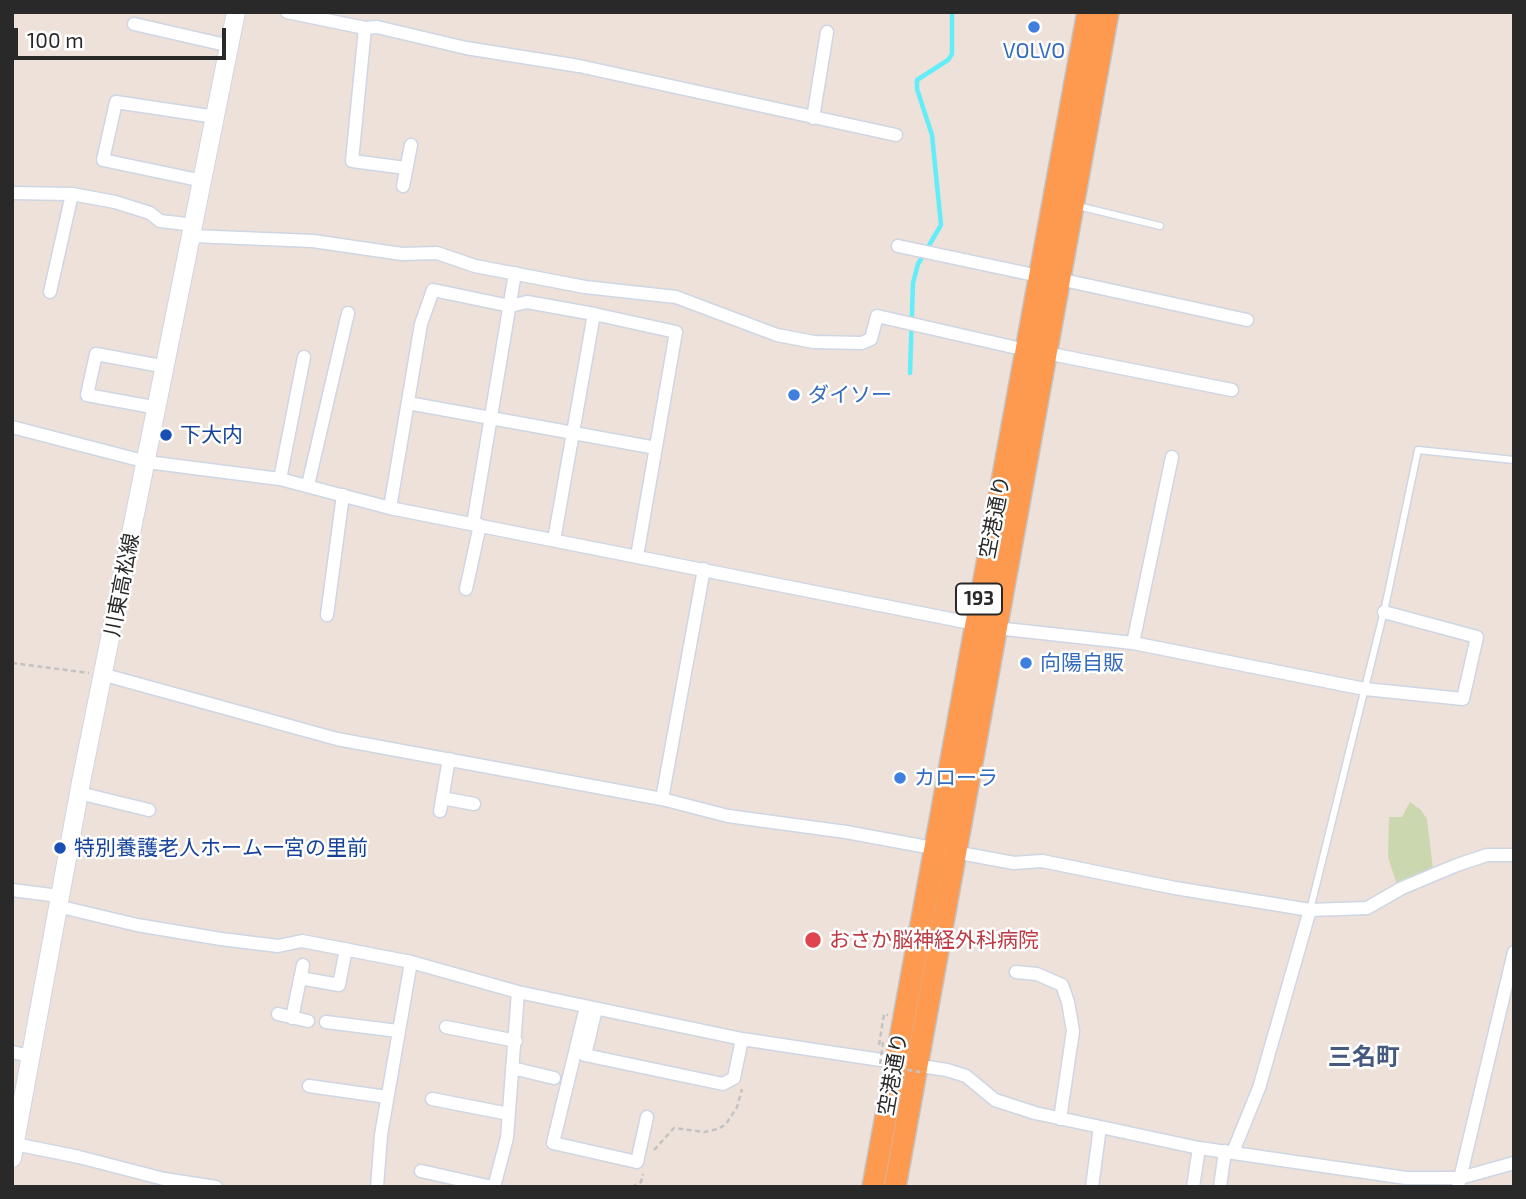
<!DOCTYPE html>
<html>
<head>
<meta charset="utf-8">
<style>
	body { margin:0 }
	#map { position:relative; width:1526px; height:1199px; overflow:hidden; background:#ede1d9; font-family:"Exo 2",sans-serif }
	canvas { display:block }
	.frame { position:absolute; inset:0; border:14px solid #292929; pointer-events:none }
	.scale { position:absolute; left:14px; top:28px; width:212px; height:32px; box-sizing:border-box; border:4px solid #292929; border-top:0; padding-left:9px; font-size:21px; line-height:24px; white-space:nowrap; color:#292929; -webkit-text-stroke:5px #fff; paint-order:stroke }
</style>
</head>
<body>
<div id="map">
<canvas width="1526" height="1199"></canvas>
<div class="frame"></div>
<div class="scale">100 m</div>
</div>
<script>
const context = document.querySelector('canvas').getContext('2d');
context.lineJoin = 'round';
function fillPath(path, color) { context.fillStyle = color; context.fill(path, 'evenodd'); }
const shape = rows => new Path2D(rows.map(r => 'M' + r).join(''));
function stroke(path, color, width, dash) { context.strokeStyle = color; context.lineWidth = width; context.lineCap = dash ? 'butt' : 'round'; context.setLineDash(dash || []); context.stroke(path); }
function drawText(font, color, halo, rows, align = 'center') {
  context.font = font + ' "Exo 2","Noto Sans JP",sans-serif'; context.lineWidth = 5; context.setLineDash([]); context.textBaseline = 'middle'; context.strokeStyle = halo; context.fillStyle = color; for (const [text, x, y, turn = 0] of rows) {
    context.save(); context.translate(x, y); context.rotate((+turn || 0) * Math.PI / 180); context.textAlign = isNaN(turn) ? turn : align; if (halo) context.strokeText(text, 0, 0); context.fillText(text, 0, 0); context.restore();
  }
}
const cemetery = shape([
	[1410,802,1421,810,1427,819,1433,869,1397,885,1388,857,1389,817,1402,817]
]);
const stream = shape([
	[910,373,913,283,918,264,941,225,932,135,917,89,917,80,948,60,952,54,952,12]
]);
const path = shape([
	[12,663,89,673],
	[879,1045,884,1014,888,1015],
	[654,1150,674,1128,704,1132,718,1129,726,1124,737,1107,742,1089],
	[632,1187,641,1182,643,1174]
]);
const service = shape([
	[1078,206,1160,226],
	[1310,910,1385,607,1418,450,1514,460]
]);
const minor = shape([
	[287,12,365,28,352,161,406,168],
	[134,24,230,46],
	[365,28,377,27,466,48,579,66,896,135],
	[813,118,827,32],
	[203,181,103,160,116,102,216,117],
	[403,186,411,145],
	[12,193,72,194,115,202,150,213,160,221,195,225],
	[192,236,313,241,402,254,437,253,475,266,585,287,676,297,777,335,814,342,862,343,871,339,877,316,1026,350],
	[898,246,1039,276],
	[1059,279,1247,320],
	[50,292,72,194],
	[1046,353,1232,390],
	[408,403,656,448],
	[158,408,87,395,96,354,167,367],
	[12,427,147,462,280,479,390,508,996,628,1133,643,1365,689,1463,699,1477,637,1384,612],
	[280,479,304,357],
	[308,485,348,313],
	[390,508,421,324,433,290,510,306,527,302,594,314,676,332,637,556],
	[473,524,515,273],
	[554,540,594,314],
	[466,589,480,525],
	[327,615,343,495],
	[1133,643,1172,457],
	[105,675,337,739,662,799,728,816,846,832,1014,863,1042,861,1175,888,1310,910,1367,908,1402,888,1457,865,1487,855,1514,855],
	[79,793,149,810],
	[442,798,474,804],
	[662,799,704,569],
	[440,811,449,759],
	[12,890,59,896],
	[57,906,137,925,221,939,278,946,302,941,411,962,518,992,742,1039,947,1070,966,1076,995,1100,1035,1113,1199,1148,1406,1178,1460,1178,1514,1163],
	[1016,972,1037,974,1062,985,1068,1002,1073,1031,1060,1119],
	[300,978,339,985,346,949],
	[586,1007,553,1143,637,1162,647,1117],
	[596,1009,585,1055,723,1084,734,1078,742,1039],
	[278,1014,308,1021],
	[292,1018,303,965],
	[326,1022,398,1031],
	[446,1027,516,1041],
	[12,1052,30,1056],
	[512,1068,554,1078],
	[309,1086,387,1097],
	[432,1099,509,1114],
	[15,1144,79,1157,164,1179,216,1187],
	[1233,1152,1259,1088,1310,910],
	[421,1171,492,1187],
	[377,1187,381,1135,411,962],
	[494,1187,507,1138,518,992],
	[1092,1187,1100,1127],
	[1193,1187,1199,1148],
	[1220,1187,1225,1151],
	[1458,1187,1514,952]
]);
const secondary = shape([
	[12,1158,81,782,236,12]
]);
const trunk = shape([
	[873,1187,1088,12],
	[895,1187,1108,12]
]);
const pathBridge = shape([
	[883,1042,880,1065,920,1072]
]);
const markers = [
	[1034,27,7,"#3f7fe0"],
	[794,395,7,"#3f7fe0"],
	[166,435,7,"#1a4fb4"],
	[1026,663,7,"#3f7fe0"],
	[900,778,7,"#3f7fe0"],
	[60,848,7,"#1a4fb4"],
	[813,940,9,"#e0444e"]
];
const shields = [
	[979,599,46]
];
const shieldNames = [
	["193",979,599]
];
const shopNames = [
	["VOLVO",1034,51,"center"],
	["ダイソー",808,395],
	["向陽自販",1040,663],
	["カローラ",914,778]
];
const transitNames = [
	["下大内",180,435],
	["特別養護老人ホーム一宮の里前",74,848]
];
const streetNames = [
	["空港通り",995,517,-79],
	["川東高松線",122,585,-79],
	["空港通り",893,1074,-80]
];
const healthNames = [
	["おさか脳神経外科病院",829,940]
];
const quarterNames = [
	["三名町",1364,1057]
];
fillPath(cemetery, '#cbd8af');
stroke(stream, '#62edf9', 4.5);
stroke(service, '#ced6e4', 9);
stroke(minor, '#ced6e4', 15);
stroke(secondary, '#ced6e4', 20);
stroke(trunk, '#c3c3c3', 24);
stroke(path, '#c3c3c3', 2.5, [5, 3.5]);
stroke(service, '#fff', 6);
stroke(minor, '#fff', 12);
stroke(secondary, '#fff', 18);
stroke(trunk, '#fe9950', 21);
stroke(pathBridge, '#c3c3c3', 2.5, [5, 3.5]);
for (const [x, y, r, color] of markers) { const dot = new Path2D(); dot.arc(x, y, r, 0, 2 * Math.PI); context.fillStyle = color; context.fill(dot); stroke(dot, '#fff', 2.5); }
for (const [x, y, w] of shields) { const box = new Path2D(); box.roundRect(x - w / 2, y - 15.5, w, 31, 5); context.fillStyle = '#fff'; context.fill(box); stroke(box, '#292929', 2); }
drawText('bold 19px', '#292929', null, shieldNames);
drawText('21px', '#366cbe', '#fff', shopNames, 'left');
drawText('21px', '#164399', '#fff', transitNames, 'left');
drawText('21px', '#292929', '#fff', streetNames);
drawText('21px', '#be3a42', '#fff', healthNames, 'left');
drawText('bold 24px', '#455a7e', '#fff', quarterNames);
</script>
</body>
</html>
